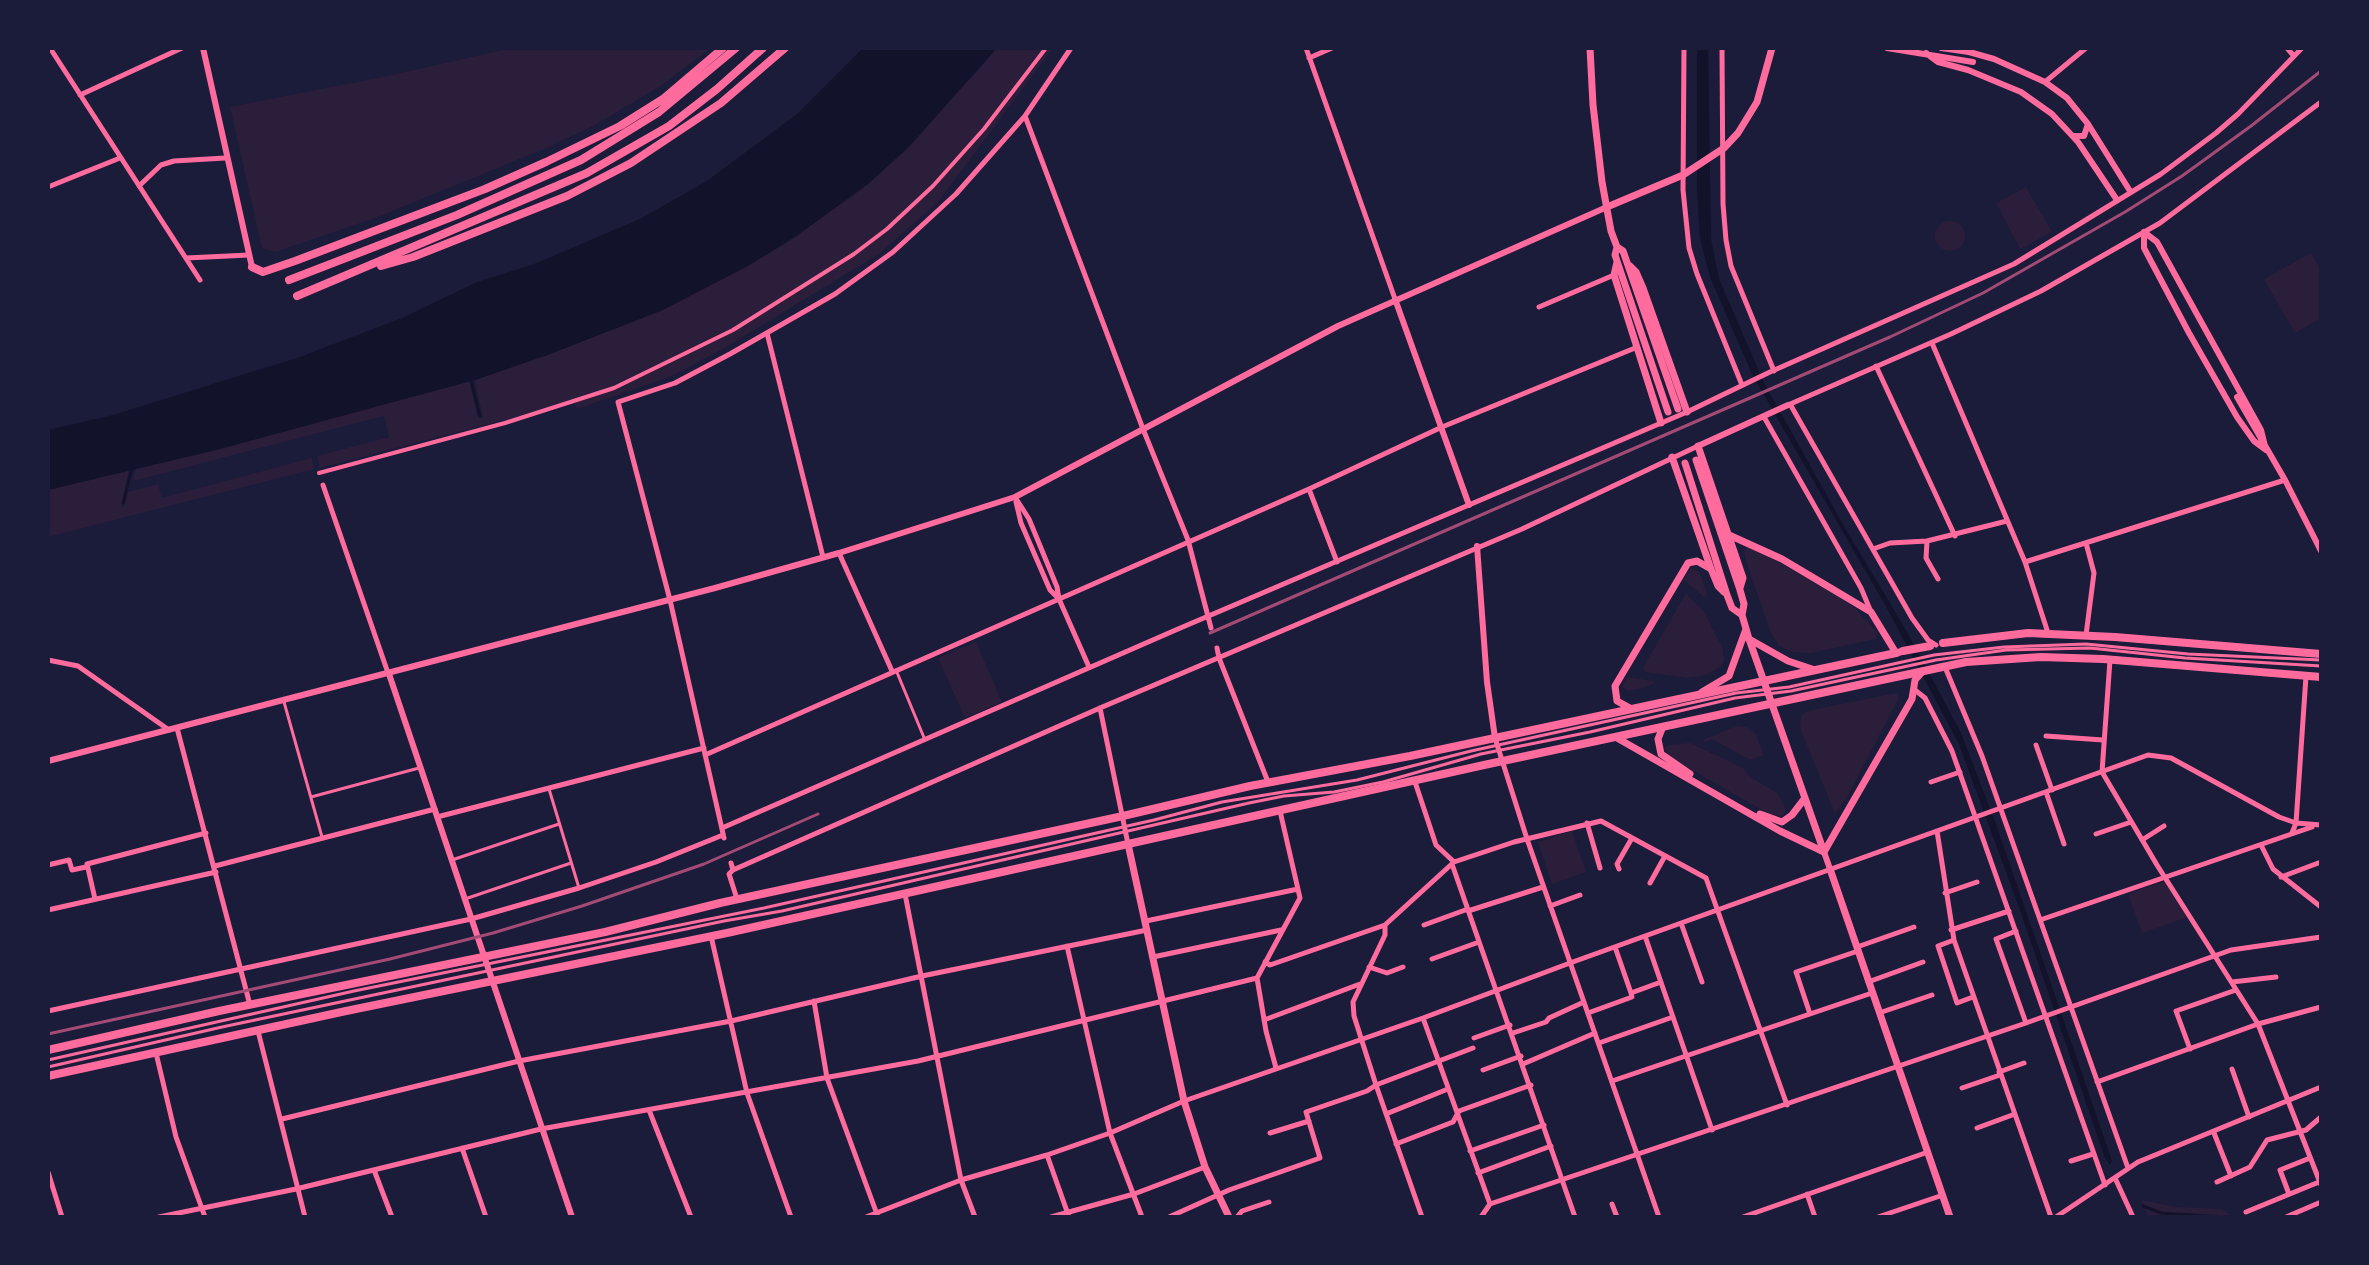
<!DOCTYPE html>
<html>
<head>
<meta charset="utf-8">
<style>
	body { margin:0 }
	#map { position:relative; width:2369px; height:1265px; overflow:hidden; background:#1b1b3a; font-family:Overpass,sans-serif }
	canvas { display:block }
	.frame { position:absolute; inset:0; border:50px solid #1b1b3a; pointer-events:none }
</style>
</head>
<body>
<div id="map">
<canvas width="2369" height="1265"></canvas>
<div class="frame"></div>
</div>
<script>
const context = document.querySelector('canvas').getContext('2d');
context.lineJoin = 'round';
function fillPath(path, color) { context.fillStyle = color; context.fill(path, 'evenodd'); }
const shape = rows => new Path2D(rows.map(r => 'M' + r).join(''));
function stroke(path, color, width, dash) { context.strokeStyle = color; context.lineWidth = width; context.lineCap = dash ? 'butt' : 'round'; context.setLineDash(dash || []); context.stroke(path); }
const green = shape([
	[511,48,711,48,659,87,595,125,544,149,375,218,275,252,262,248,230,107,388,76],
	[997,48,1053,48,938,202,879,254,728,346,672,376,577,409,573,399,512,418,320,468,317,456,389,437,384,416,133,481,136,468,216,450,469,380,478,418,483,418,475,380,550,354,662,310,771,252,830,211,975,74],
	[2026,187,2052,232,2020,249,1996,203],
	'1935 236a15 15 0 1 1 30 0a15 15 0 1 1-30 0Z',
	[2311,253,2321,270,2321,318,2295,333,2264,279],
	[312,458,314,469,48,537,48,490,129,470,122,507,125,506,128,492,158,484,162,498],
	[1747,548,1754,548,1830,591,1856,609,1878,633,1875,639,1811,653,1793,652,1779,646,1770,631,1746,561,1744,551],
	[1692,568,1700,573,1707,594,1705,598,1683,579],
	[1686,593,1704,612,1722,647,1724,660,1721,666,1706,675,1687,678,1646,672,1643,668],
	[976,642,1002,702,965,718,938,658],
	[1627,677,1653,681,1655,683,1641,689,1628,691,1622,687],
	[1896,693,1899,698,1848,795,1835,814,1800,728,1801,716,1807,711],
	[1737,726,1746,727,1756,734,1764,755,1750,760,1712,739,1704,743,1703,740],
	[1690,743,1743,768,1749,776,1777,793,1786,809,1783,816,1769,814,1671,758,1665,750,1665,747,1669,745],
	[1572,831,1586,872,1552,884,1538,842],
	[2165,881,2188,917,2142,933,2128,894],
	[2142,1200,2177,1207,2221,1209,2235,1217,2148,1217]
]);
const water = shape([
	[863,48,997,48,909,147,867,185,795,237,748,266,663,310,550,354,475,380,216,450,48,490,48,430,113,415,300,357,402,318,477,282,532,265,640,219,707,181,797,114],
	[1697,48,1708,48,1711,239,1719,279,1764,383,1845,528,1907,632,1961,733,1995,822,2088,1091,2112,1161,2110,1165,2105,1158,2020,910,1959,744,1888,610,1752,374,1710,277,1700,238,1697,189]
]);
const stream = shape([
	[470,377,480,416],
	[123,503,132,468],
	[2143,1206,2161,1213,2222,1217]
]);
const service = shape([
	[896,670,925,740],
	[284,702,322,837],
	[549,789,579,888],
	[311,797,419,768],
	[452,860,559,824],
	[465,899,571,863],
	[48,1060,354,991,764,908,1154,820,1222,802,1357,780,1471,751,1736,693,1789,687,1934,655,2004,647,2086,644,2188,654,2321,660],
	[48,1067,222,1027,724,921,782,911,1249,803,1284,796,1334,792,1383,782,1481,754,1590,732,1735,698,1791,691,1936,660,2006,650,2090,648,2185,658,2321,666]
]);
const pedestrian = shape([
	[319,473,505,423,614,388,733,330,854,254,887,229,933,186,984,129,1046,48]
]);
const minor = shape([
	[50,48,200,280],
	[1306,48,1395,299],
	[1684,48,1683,190,1689,248,1697,274,1742,385],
	[1722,48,1723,204,1726,240,1731,266,1774,371],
	[2287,48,2293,55],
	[1309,58,1332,48],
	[2045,82,2086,48],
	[80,95,182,48],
	[1025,116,1143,429,1188,540,1211,628],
	[139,186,161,165,174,161,225,158],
	[48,187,120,158],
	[186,258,249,255],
	[1539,307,1614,275],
	[767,333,823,557],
	[1932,343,2025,562,2048,633],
	[1876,366,1955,536],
	[1790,404,1912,618,1928,640,1936,645],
	[1788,405,1951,334,2041,291,2160,223,2321,102],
	[1764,417,1861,588,1871,612],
	[323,485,388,673],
	[1309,489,1337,562],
	[1015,497,1029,519,1057,587,1059,599,1089,667],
	[1016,502,1021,523,1050,590,1058,598],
	[1873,549,1890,543,1927,541],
	[839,553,892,671],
	[2025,562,2285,480],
	[1938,579,1926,558,1927,541,2007,521],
	[2086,635,2094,573,2086,543],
	[1217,648,1219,658,1268,782],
	[48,660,78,666,169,730],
	[2110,660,2102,772,2157,865,2258,1024,2321,1185],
	[1945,667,1982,756,2128,1168],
	[1915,690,1925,698,1952,751,2105,1185],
	[1100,708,1128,844],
	[177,728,250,1005],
	[2046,736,2103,740],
	[1495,738,1527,839,1659,1217],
	[2036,745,2052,790],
	[705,755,1309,489,1442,427,1635,348],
	[1415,782,1436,845,1454,862],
	[1931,782,1960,772],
	[2046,792,2064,844],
	[437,817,704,748],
	[1587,823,1600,868],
	[722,828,1178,629,1687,412,1770,372,2014,264,2161,174,2216,133,2238,114,2302,48],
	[1937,831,1954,940,2051,1217],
	[2292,833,2296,823,2306,676],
	[2096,834,2131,822],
	[724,838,670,600,618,402,675,383,730,354,835,294,893,252,956,194,1025,116,1071,48],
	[2142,840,2164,826],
	[2261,845,2273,869,2321,907],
	[731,863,733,870,729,874,737,899],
	[1452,864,1575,1217],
	[48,865,69,860,72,870,86,867],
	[215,866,435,809],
	[1619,869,1617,864,1632,838],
	[733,870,1100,708,1522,529,1698,446],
	[2281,877,2321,862],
	[1650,883,1665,856],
	[1945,893,1977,882],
	[905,894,961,1180,975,1217],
	[95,899,87,864,206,833],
	[1550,906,1580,895],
	[48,910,216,872],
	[1468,911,1543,887],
	[2040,920,2312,827],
	[1146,921,1298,889],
	[1681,923,1702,982],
	[1424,925,1468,909],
	[1951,930,2009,911],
	[2016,931,1996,939,2026,1023],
	[711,936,747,1093,791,1217],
	[1645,936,1712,1130],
	[1954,940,1938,946,1957,1003,1973,997],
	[1067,946,1110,1133,1142,1217],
	[1615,947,1631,993],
	[1857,947,1914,927],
	[1153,957,1281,930],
	[1432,959,1479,942],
	[1265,962,1270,965,1385,925],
	[1369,967,1387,973,1403,967],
	[1868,982,1923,962],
	[2232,982,2276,977],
	[814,1001,827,1078,878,1217],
	[48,1011,471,919,579,888,656,862,723,835],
	[1588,1013,1632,997,1631,993,1661,982],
	[1879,1013,1932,995],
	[1810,1014,1796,972,1858,951],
	[1423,1018,1490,1204],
	[1264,1020,1360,984],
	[258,1031,305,1217],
	[1513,1033,1546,1022,1549,1018,1584,1002],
	[1474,1038,1510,1025],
	[1599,1043,1673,1017],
	[2190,1049,2176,1011,2236,990],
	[156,1053,176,1137,205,1217],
	[1523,1064,1595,1033],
	[1276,1068,1266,1031,1257,978,1300,898,1280,811],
	[2232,1069,2249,1117],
	[1483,1070,1521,1056],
	[1999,1072,2024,1063],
	[1612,1081,1872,993],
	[2097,1082,2258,1024,2321,1007],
	[1962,1088,2000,1075],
	[649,1110,691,1217],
	[1386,1114,1448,1089],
	[282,1119,519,1061,731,1021,922,976,1147,930],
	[1977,1128,2015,1114],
	[1270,1133,1309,1121],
	[2214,1133,2231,1176],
	[1396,1144,1453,1122,1459,1111,1531,1085],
	[462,1148,486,1217],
	[1470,1151,1544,1125],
	[1047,1155,1069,1217],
	[2071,1161,2093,1154],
	[374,1170,392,1217],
	[48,1172,62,1217],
	[1478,1173,1551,1146],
	[2115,1178,2133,1217],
	[2217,1182,2250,1167,2267,1140,2306,1130,2321,1117],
	[1807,1194,1815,1217],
	[2289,1194,2280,1170,2310,1158],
	[1612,1204,1617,1217],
	[2246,1212,2319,1182],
	[159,1217,296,1189,541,1129,918,1061,1257,978],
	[866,1217,961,1180,1047,1155,1110,1133,1184,1101,1423,1018,1570,963,2148,755,2171,758,2279,817,2296,823,2321,825],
	[1051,1217,1134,1194,1205,1167],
	[1169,1217,1229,1190,1320,1158,1306,1112,1367,1091,1376,1085,1473,1048],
	[1237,1217,1242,1211,1269,1202],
	[1422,1217,1376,1085,1354,1016,1353,1002,1385,935,1385,925,1454,862,1514,842,1601,821,1706,878,1787,1105],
	[1481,1217,1490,1204,2026,1023,2231,950,2321,937],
	[1743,1217,1928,1152],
	[1878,1217,1943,1195],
	[2056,1217,2138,1162,2321,1087],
	[2286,1217,2321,1202]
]);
const tertiary = shape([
	[203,48,252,267],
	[1887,48,1973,62],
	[1941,48,1969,52,1994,59,2045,82,2067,98,2088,124,2130,191],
	[1926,53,1938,62,1968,70,2021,92,2052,114,2078,142,2117,200],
	[2074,136,2084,136,2088,124],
	[2144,232,2144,248,2189,333,2237,417,2254,441,2266,450],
	[2144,232,2157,242,2261,430,2266,450],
	[1395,299,1469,505],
	[2237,397,2285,480,2321,551],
	[1698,446,1788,405],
	[1477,546,1487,682,1495,738],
	[389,674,572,1217],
	[48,761,715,588,839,553,1015,497,1338,326,1607,207],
	[1824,852,1830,869]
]);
const secondary = shape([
	[1590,48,1593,105,1602,182,1611,231,1617,247,1623,251,1678,409],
	[1607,207,1683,175,1724,148,1738,133,1757,102,1772,48],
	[1617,247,1615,255,1668,412],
	[1617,262,1614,275,1661,423],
	[1630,266,1636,272,1643,288,1687,412],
	[1698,446,1743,578,1740,588],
	[1672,457,1711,569,1718,586,1724,592],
	[1696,460,1740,590,1744,604,1742,615,1749,639,1824,852],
	[1685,463,1727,595,1732,608,1742,615],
	[1729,535,1782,559,1871,612,1896,653,1900,652],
	[1749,639,1788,661,1815,670],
	[1702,692,1729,676,1746,629],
	[1630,708,1617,701,1615,686,1688,563,1697,561,1711,569],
	[1662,729,1658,739,1661,754,1690,774],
	[1617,738,1780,831,1824,852],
	[1760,814,1782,822,1792,815,1805,798],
	[1128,844,1184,1101,1205,1167,1229,1217],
	[1824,852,1912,699,1915,680,1923,671],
	[1830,869,1950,1217]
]);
const primary = shape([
	[1943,643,2028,633,2115,637,2321,654],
	[1903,651,1930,646],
	[48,1050,219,1011,605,932,720,903,1123,816,1250,786,1410,756,1896,653],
	[48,1076,346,1011,727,933,1484,765,1966,662,2041,657,2103,659,2321,677]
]);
const trunk = shape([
	[381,266,413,257,567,196,631,163,721,103,785,48],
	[252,267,263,272,295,261,485,189,546,162,620,126,663,99,723,48],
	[289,280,457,215,581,160,659,112,736,48],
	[297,296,587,173,669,126,717,89,763,48]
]);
const rail = shape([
	[1210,633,1890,337,1983,293,2125,212,2182,176,2251,126,2321,71],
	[48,1034,390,959,493,933,582,906,704,864,818,814]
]);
fillPath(green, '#2a1e3b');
fillPath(water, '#12122b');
stroke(stream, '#12122b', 3);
stroke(service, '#ff6b9d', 3);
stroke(pedestrian, '#ff6b9d', 4);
stroke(minor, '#ff6b9d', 5);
stroke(tertiary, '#ff6b9d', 6);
stroke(secondary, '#ff6b9d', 7);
stroke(primary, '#ff6b9d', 8);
stroke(trunk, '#ff6b9d', 8);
stroke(rail, '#a44b75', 3);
</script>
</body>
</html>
